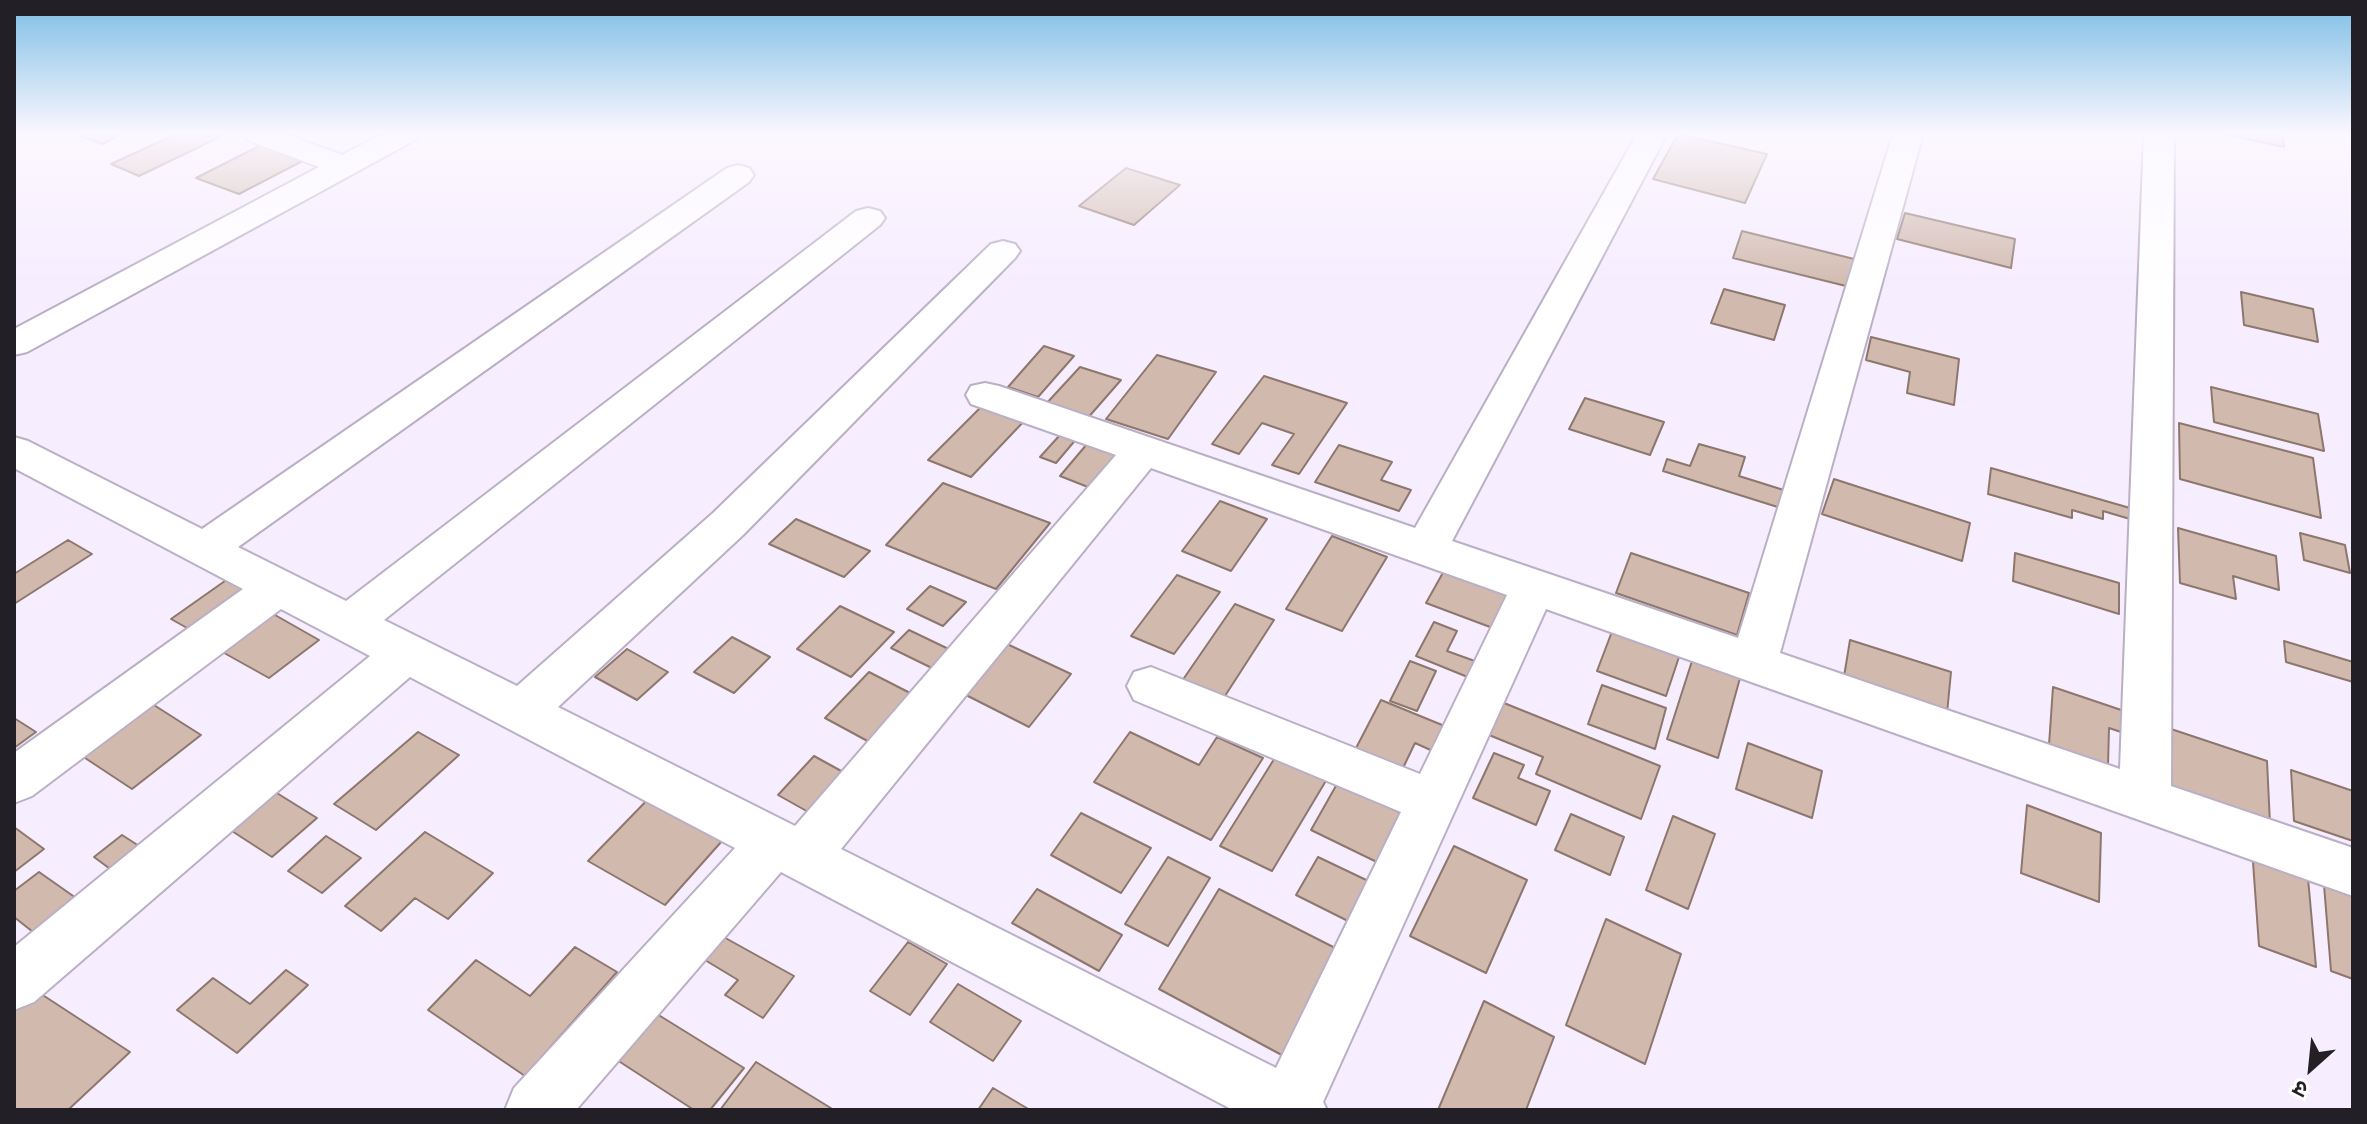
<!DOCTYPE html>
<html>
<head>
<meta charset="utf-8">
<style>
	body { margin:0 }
	#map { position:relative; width:2367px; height:1124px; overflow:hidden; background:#f6edff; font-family:Commissioner,"Noto Sans Devanagari",sans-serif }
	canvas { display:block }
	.frame { position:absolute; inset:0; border:16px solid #231f27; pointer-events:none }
	.north { position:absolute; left:2271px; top:1028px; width:80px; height:80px; -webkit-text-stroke:6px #fff; paint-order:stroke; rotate:207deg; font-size:22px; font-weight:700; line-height:32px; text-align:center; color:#231f27 }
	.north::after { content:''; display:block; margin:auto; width:28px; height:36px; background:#231f27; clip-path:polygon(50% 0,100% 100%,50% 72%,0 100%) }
</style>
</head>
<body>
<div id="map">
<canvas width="2367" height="1124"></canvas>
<div class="frame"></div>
<div class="north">उ</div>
</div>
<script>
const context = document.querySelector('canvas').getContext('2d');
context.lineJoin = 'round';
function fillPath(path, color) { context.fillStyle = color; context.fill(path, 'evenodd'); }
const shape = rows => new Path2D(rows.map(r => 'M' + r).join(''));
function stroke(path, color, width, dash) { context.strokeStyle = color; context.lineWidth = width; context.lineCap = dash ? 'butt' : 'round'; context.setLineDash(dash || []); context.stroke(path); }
const building = shape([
	[80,134,122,134,102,144,78,135,80,134],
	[176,134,226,134,139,176,111,164,176,134],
	[1678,134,1767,154,1745,203,1653,179,1678,134],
	[2222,134,2283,134,2284,147,2222,134],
	[269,141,312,156,239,194,196,178,269,141],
	[1126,168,1180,185,1134,225,1079,206,1126,168],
	[1905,213,2015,239,2011,268,1897,239,1905,213],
	[1742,231,1854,259,1846,286,1733,258,1742,231],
	[1724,289,1785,305,1774,340,1711,323,1724,289],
	[2241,292,2313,309,2318,342,2244,325,2241,292],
	[1871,337,1959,359,1954,405,1907,393,1910,372,1866,360,1871,337],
	[1044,346,1074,356,1038,397,1008,387,1044,346],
	[1157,355,1216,372,1168,439,1106,419,1157,355],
	[1080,367,1121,380,1086,420,1045,405,1080,367],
	[1264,376,1347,403,1299,474,1272,465,1294,434,1262,423,1239,454,1212,444,1264,376],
	[2211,387,2318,414,2324,451,2214,422,2211,387],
	[1585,398,1664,422,1650,455,1569,429,1585,398],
	[985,403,1027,418,971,477,928,460,985,403],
	[2179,423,2313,458,2321,518,2180,479,2179,423],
	[1069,425,1083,431,1056,463,1040,457,1069,425],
	[1098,431,1131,442,1093,489,1060,476,1098,431],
	[1699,444,1745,457,1739,476,1790,492,1784,509,1663,471,1667,459,1690,466,1699,444],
	[1339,445,1392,462,1381,480,1411,490,1399,511,1315,482,1339,445],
	[1991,468,2130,508,2130,519,2103,511,2103,519,2072,510,2072,518,1988,494,1991,468],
	[1834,479,1970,523,1962,561,1822,514,1834,479],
	[943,483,1050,523,996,589,886,545,943,483],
	[1220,501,1267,519,1231,571,1182,551,1220,501],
	[796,519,870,551,844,577,769,544,796,519],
	[2178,528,2276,556,2279,590,2233,576,2236,599,2180,583,2178,528],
	[2300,533,2345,545,2350,573,2304,560,2300,533],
	[1332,536,1387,557,1342,631,1286,609,1332,536],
	[68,540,92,554,14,604,14,574,68,540],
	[1454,553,1516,594,1498,630,1426,603,1454,553],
	[1631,553,1749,593,1737,635,1616,593,1631,553],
	[2015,553,2119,583,2119,614,2013,581,2015,553],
	[1177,575,1220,592,1174,654,1131,636,1177,575],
	[232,576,256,589,196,633,171,619,232,576],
	[930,586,966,602,943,626,907,609,930,586],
	[1235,604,1274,620,1223,699,1182,681,1235,604],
	[840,606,894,632,851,677,797,649,840,606],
	[268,611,319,640,269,678,217,649,268,611],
	[1616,621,1683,645,1666,696,1597,671,1616,621],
	[1434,622,1457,631,1447,651,1483,664,1475,680,1416,656,1434,622],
	[909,630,959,654,942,673,891,648,909,630],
	[732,637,770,657,734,693,694,672,732,637],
	[1850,640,1951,672,1946,724,1842,689,1850,640],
	[2284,641,2353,662,2353,682,2286,662,2284,641],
	[1007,644,1071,674,1029,727,964,694,1007,644],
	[627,649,668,672,637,700,595,677,627,649],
	[1410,661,1436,671,1417,711,1390,701,1410,661],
	[1692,661,1740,678,1718,758,1667,739,1692,661],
	[869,672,916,696,873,744,825,718,869,672],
	[1602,685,1666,708,1655,749,1588,724,1602,685],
	[2053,687,2136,715,2136,737,2109,728,2108,766,2049,745,2053,687],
	[146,700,201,735,132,789,76,752,146,700],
	[1381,700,1447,727,1435,752,1415,743,1402,770,1355,750,1381,700],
	[1504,703,1660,766,1641,819,1536,774,1543,757,1489,735,1504,703],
	[14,718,36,732,14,748,14,718],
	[2168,728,2267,761,2270,824,2167,788,2168,728],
	[418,732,459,755,376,830,334,804,418,732],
	[1130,732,1199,765,1217,737,1263,758,1211,840,1094,782,1130,732],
	[1748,743,1822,771,1812,818,1736,789,1748,743],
	[1494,753,1524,765,1518,778,1550,791,1536,825,1473,798,1494,753],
	[814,756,863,783,828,823,778,795,814,756],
	[1276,756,1327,779,1272,871,1220,846,1276,756],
	[2291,770,2353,791,2353,841,2294,821,2291,770],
	[1337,784,1410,817,1385,866,1311,830,1337,784],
	[264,785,317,818,272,857,218,822,264,785],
	[655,792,730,832,665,905,588,861,655,792],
	[2027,805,2101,833,2099,902,2021,873,2027,805],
	[1081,813,1151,848,1121,893,1051,855,1081,813],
	[1571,814,1624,837,1610,875,1555,850,1571,814],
	[1673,816,1715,834,1688,909,1646,890,1673,816],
	[14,827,44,849,14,872,14,827],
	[425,832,493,873,448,919,415,898,381,931,345,906,425,832],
	[122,835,150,853,121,877,94,857,122,835],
	[326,836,361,858,322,893,288,871,326,836],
	[1454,846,1527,880,1486,973,1410,936,1454,846],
	[2252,848,2307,867,2316,967,2259,946,2252,848],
	[1168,857,1210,878,1168,946,1125,924,1168,857],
	[1318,857,1383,888,1362,928,1296,895,1318,857],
	[39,872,76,898,33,932,14,917,14,891,39,872],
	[2323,873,2353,884,2353,979,2331,971,2323,873],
	[1037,889,1122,935,1099,971,1012,923,1037,889],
	[1219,889,1347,954,1291,1060,1159,989,1219,889],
	[1606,919,1681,954,1645,1064,1566,1025,1606,919],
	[720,935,794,976,763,1018,725,995,738,980,700,957,720,935],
	[908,942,947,964,910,1015,870,991,908,942],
	[575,947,617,972,525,1076,428,1010,476,960,530,996,575,947],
	[286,970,308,985,237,1053,177,1010,213,978,250,1004,286,970],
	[958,984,1021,1021,993,1061,930,1022,958,984],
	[35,990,130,1052,68,1110,14,1110,14,1009,35,990],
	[1484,1001,1554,1037,1526,1110,1438,1110,1484,1001],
	[657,1014,744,1068,710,1110,694,1110,617,1060,657,1014],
	[756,1062,834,1110,720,1110,756,1062],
	[993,1088,1030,1110,978,1110,993,1088]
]);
const street = shape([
	[243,134,286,134,342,155,382,134,419,134,415,140,27,352,14,355,14,329,319,167,247,140,243,134],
	[1637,134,1667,134,1452,541,1738,638,1893,134,1923,134,1780,653,2120,769,2144,134,2174,134,2171,786,2353,848,2353,896,1546,609,1323,1102,1327,1110,1233,1110,781,872,576,1110,505,1110,514,1088,735,848,410,677,34,1002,14,1010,14,947,370,656,281,609,32,796,14,803,14,753,243,589,14,468,14,437,28,441,202,529,727,168,738,165,749,168,754,175,749,182,238,547,346,601,856,211,868,208,880,211,885,218,880,225,384,620,517,686,713,513,991,244,1003,241,1015,244,1020,251,1015,258,743,535,558,707,795,826,1116,455,971,404,966,395,971,386,985,383,999,386,1415,528,1637,134],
	[1151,468,1507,595,1420,774,1151,667,1134,672,1127,686,1134,700,1401,812,1276,1068,841,849,1151,468]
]);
fillPath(building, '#d1b9ae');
stroke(building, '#8d776d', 2);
stroke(street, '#baafc5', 4);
fillPath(street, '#fff');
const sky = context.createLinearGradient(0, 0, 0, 291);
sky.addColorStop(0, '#7dbee5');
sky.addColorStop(0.46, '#fbf7ff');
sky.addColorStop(1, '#fbf7ff00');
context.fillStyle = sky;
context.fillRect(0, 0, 2367, 291);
</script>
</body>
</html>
